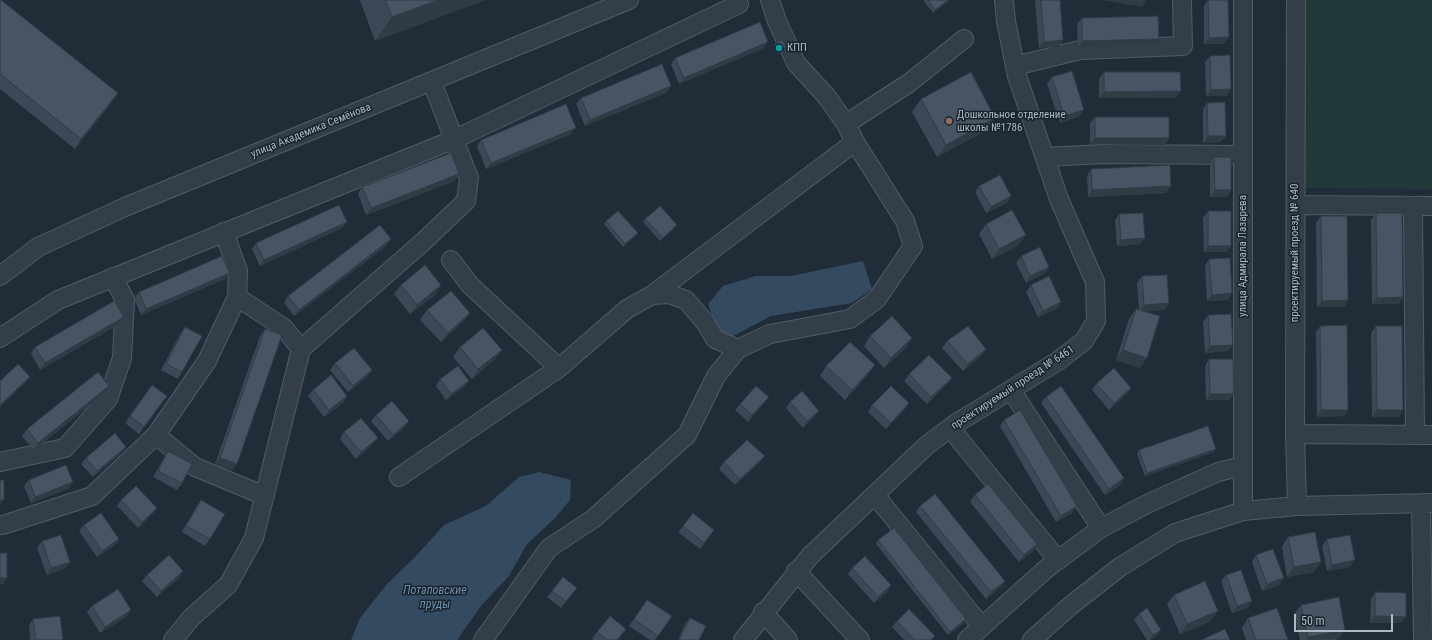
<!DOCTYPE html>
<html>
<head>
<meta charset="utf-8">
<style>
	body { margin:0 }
	#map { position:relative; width:1432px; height:640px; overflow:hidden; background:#202d39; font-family:"Roboto Condensed",sans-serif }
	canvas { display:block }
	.scale { position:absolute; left:1294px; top:614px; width:99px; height:18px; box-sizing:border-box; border:2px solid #aeb9c6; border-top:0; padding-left:5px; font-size:12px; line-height:14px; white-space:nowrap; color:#aeb9c6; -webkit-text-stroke:3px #19232d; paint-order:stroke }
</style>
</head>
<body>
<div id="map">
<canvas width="1432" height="640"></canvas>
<div class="scale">50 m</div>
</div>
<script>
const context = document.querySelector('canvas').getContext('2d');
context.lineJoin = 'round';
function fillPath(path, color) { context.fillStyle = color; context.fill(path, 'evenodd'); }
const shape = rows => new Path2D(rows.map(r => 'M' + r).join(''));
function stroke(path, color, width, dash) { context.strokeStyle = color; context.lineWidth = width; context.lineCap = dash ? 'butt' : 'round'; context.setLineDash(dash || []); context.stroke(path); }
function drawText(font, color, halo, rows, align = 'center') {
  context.font = font + ' "Roboto Condensed",sans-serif'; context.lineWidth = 3; context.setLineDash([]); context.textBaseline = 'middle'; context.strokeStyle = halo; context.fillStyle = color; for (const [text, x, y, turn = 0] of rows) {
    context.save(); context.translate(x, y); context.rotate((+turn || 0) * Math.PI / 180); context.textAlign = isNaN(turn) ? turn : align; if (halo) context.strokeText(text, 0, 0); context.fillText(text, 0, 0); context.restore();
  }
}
const green = shape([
	[1301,0,1432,0,1432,189,1302,188]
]);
const water = shape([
	[863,261,872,289,852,303,771,316,729,338,718,331,708,304,723,286,756,276,791,276],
	[539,472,571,480,570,500,555,518,527,544,509,576,481,606,457,640,351,640,360,618,387,584,414,558,444,525,486,506,519,477]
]);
const minor = shape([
	[1243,0,1243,511,1297,506,1432,503],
	[1296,0,1295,434,1297,506],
	[1015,66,1080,50,1183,46,1182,0],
	[846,124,909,83,964,39],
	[1045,157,1104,154,1243,155],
	[1296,205,1432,206],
	[1413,206,1415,435],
	[451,260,470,285,559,368],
	[0,276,38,247,125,207,629,0],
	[652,295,855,142],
	[237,297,284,328,301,349],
	[0,338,58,300,455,139,739,4,737,0],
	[1011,390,1101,528],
	[950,428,1058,560],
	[1295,434,1432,435],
	[156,435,195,467,265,496],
	[0,462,65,448,108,399,122,358,125,300,113,277],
	[399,477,559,368,627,309,652,295,669,294,686,300,705,322,715,339,738,349,770,334,850,319,877,299,913,246,905,221,855,142,846,124,827,97,796,63,777,21,770,0],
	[875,495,982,627],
	[1421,503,1423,640],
	[0,525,3,525,92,496,156,435,207,361,237,297,238,271,224,232],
	[796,571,860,640],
	[763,612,788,640],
	[173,640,192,617,228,585,254,538,301,349,424,241,466,201,469,178,432,82],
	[483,640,549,548,593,519,687,435,716,376,738,349],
	[743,640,810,556,926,446,955,424,1058,361,1084,341,1096,321,1095,282,1059,199,1017,76,1006,21,1004,0],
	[967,640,1046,569,1101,528,1149,503,1218,472,1243,466],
	[1032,640,1070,606,1120,567,1175,533,1243,511]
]);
const wall = shape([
	[0,0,118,93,111,103,75,149,0,89],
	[360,0,485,0,375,41],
	[923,0,950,0,933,13],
	[1035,0,1060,0,1063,40,1059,47,1039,48],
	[1208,0,1228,0,1224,44,1204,44,1204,6],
	[1082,18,1154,45,1078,48,1077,24],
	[776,42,784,51,778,54,774,45],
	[764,48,679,84,671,64,675,58],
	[1210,56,1231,89,1226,96,1206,96,1205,62],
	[1104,72,1176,98,1099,98,1099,79],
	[1052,77,1080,116,1060,123,1047,84],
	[671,86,666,93,585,126,576,104,581,98],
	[921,99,987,130,937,157,912,112],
	[1207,103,1226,136,1221,142,1203,143,1203,109],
	[1095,117,1169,138,1165,145,1090,144,1090,123],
	[571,134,486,169,477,146,481,140],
	[1214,157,1231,190,1227,197,1210,197,1210,163],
	[1091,169,1171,186,1166,193,1088,197,1087,176],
	[455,181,366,215,358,194,362,187],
	[979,186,1011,196,1007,203,986,213,975,192],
	[1208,211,1227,252,1204,252,1203,218],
	[1376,213,1399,304,1372,304,1371,220],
	[1119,214,1145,238,1140,244,1117,246,1115,221],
	[1321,216,1348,300,1344,307,1317,307,1316,223],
	[645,219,674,228,660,241,643,222],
	[606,221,635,236,623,247,604,224],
	[347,222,342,228,260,266,252,249,256,243],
	[986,224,1019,245,992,259,979,234],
	[391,239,386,246,294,316,284,303,288,296],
	[1021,256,1049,267,1045,273,1026,283,1016,263],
	[1209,259,1232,293,1227,300,1207,301,1205,266],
	[230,273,225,279,141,315,134,298,139,292],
	[1142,276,1169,303,1164,310,1143,311,1140,368,1116,360,1129,319,1136,309,1139,310,1137,283],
	[401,285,441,285,435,295,410,314,394,294],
	[1031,285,1057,309,1038,317,1026,292],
	[427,310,463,322,441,342,420,320],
	[1208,315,1228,351,1205,353,1203,322],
	[119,324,40,370,31,353,35,347],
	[1320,326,1344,416,1317,417,1316,332],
	[1376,326,1399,417,1372,417,1371,333],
	[185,327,182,372,178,379,161,370,180,334],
	[265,329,232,470,215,464,260,336],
	[870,336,906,348,884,368,864,346],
	[947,341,986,349,981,356,963,371,942,348],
	[460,347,502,350,495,359,472,379,453,357],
	[1209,359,1234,394,1229,400,1206,400,1205,366],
	[335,363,372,370,367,377,348,392,330,370],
	[826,366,868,375,845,400,820,376],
	[909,374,952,378,947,384,927,404,904,381],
	[440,379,469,381,464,387,446,400,436,386],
	[1096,384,1127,394,1109,410,1092,390],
	[152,385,167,396,139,434,125,423],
	[109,386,105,393,34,450,22,436,27,429],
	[313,390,347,396,343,403,324,417,308,396],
	[769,397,764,403,748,422,735,410,740,404],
	[1046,397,1124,478,1120,485,1105,495,1041,403],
	[790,402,814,417,803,428,786,408],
	[909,403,904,410,886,429,868,412,872,405],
	[376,415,404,428,388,441,371,421],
	[1004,420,1072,513,1056,522,1000,426],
	[344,432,373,444,356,459,340,439],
	[126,447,121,453,93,477,81,464,86,458],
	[1139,450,1214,452,1145,476,1137,454],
	[168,451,182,483,177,490,153,477,164,458],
	[724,462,760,462,735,485,719,469],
	[29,480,68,489,31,503,24,486],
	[975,495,1037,544,1033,551,1019,562,970,502],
	[121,500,157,508,152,514,138,528,117,506],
	[201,500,210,539,205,546,182,532,196,507],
	[920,506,1005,581,1001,587,986,599,916,512],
	[84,525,119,539,114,546,97,557,79,531],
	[683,526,710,536,700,549,678,532],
	[1288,537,1314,572,1287,577,1282,547],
	[1327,539,1350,567,1327,571,1322,546],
	[878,540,964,623,948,635,876,544],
	[42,541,70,562,65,568,47,575,37,548],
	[1256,555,1279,585,1262,591,1252,562],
	[852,568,891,585,887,592,874,603,848,574],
	[183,571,179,578,157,597,142,581,147,575],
	[1226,575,1252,601,1247,608,1232,613,1221,581],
	[577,588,561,608,547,597,552,591],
	[1375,592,1406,617,1401,623,1370,623,1371,599],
	[1174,595,1211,621,1180,634,1167,604],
	[647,600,672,616,655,640,650,640,629,626],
	[1301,605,1345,630,1338,639,1335,640,1300,640,1294,614],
	[92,606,126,617,100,633,87,612],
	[1139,614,1161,630,1156,636,1150,640,1147,640,1134,620],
	[690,618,699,640,678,640,685,624],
	[1248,618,1288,640,1246,640,1242,628],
	[33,619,63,640,30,640,29,625],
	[897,621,932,640,904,640,892,627],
	[626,629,618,640,594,640,592,639,597,632]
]);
const shadedWall = shape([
	[438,0,485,0,375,41,392,17],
	[948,0,950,0,933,13,935,10],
	[1102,0,1146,0,1142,7],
	[1229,37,1224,44,1204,44,1209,38],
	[1159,39,1154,45,1078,48,1082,41],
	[1063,40,1059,47,1039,48,1044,42],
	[768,42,764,48,679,84,684,78],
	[786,48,784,51,778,54,780,50],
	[671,86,666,93,585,126,590,120],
	[1231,89,1226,96,1206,96,1211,90],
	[1181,91,1176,98,1099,98,1104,92],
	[118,93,111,103,75,149,81,139],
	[1084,110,1080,116,1060,123,1064,116],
	[995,118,987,130,937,157,946,145],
	[576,128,571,134,486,169,491,163],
	[1208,136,1226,136,1221,142,1203,143],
	[1095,138,1169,138,1165,145,1090,144],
	[459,174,455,181,366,215,371,208],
	[1171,186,1166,193,1088,197,1092,190],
	[1215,190,1231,190,1227,197,1210,197],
	[1011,196,1007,203,986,213,991,207],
	[347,222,342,228,260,266,264,260],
	[638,233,635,236,623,247,625,244],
	[1026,235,1019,245,992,259,999,249],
	[1145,238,1140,244,1117,246,1121,240],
	[391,239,386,246,294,316,299,310],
	[1208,246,1231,246,1227,252,1204,252],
	[1049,267,1045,273,1026,283,1030,276],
	[230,273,225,279,141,315,146,309],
	[441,285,435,295,410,314,417,305],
	[1232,293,1227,300,1207,301,1212,295],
	[1403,297,1399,304,1372,304,1377,298],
	[1348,300,1344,307,1317,307,1322,301],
	[1061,302,1057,309,1038,317,1043,311],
	[1169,303,1164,310,1139,312,1144,305],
	[470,313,463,322,441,342,448,333],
	[124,317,119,324,40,370,45,363],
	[912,338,906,348,884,368,891,358],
	[1233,345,1228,351,1205,353,1210,346],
	[986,349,981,356,963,371,968,364],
	[502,350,495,359,472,379,478,369],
	[1123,350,1147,358,1140,368,1116,360],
	[875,365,868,375,845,400,852,390],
	[372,370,367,377,348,392,353,386],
	[30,377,25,383,0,407,0,405],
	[952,378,947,384,927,404,931,397],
	[469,381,464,387,446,400,451,394],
	[109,386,105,393,34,450,38,443],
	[1131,388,1127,394,1109,410,1114,403],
	[1210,394,1234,394,1229,400,1206,400],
	[347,396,343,403,324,417,329,410],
	[769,397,764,403,748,422,752,415],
	[909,403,904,410,886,429,891,423],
	[1321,410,1348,410,1344,416,1317,417],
	[1377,410,1403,410,1399,417,1372,417],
	[819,411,814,417,803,428,807,421],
	[409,421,404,428,388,441,393,435],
	[378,438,373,444,356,459,361,452],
	[126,447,121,453,93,477,97,471],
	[1216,449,1214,452,1145,476,1147,473],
	[765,456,760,462,735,485,740,479],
	[220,458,237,464,232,470,215,464],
	[1124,478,1120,485,1105,495,1109,489],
	[73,482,68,489,31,503,35,497],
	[0,500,4,500,0,506],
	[1077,506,1072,513,1056,522,1061,516],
	[157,508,152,514,138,528,142,522],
	[119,539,114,546,97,557,102,551],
	[1037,544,1033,551,1019,562,1024,555],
	[1355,560,1350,567,1327,571,1332,565],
	[70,562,65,568,47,575,51,568],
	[1321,562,1314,572,1287,577,1294,567],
	[183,571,179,578,157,597,161,591],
	[0,578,7,578,3,584,0,585],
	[1284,578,1279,585,1262,591,1267,584],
	[1005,581,1001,587,986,599,991,592],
	[891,585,887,592,874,603,878,597],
	[1252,601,1247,608,1232,613,1237,606],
	[131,610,126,617,100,633,105,627],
	[1218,611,1211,621,1180,634,1187,624],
	[1375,616,1406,617,1401,623,1370,623],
	[966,619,964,623,948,635,950,632],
	[1161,630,1156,636,1150,640,1149,640,1153,635],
	[1345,630,1338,639,1306,640,1308,637]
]);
const building = shape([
	[0,0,1,0,118,93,81,139,0,74,0,0],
	[385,0,438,0,392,17,385,0],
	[928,0,948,0,935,10,928,0],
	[1041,0,1060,0,1063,40,1044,42,1041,0],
	[1208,0,1228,0,1229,37,1209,38,1208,0],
	[1158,16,1159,39,1082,41,1082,18,1158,16],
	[760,22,768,42,684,78,675,58,760,22],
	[783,40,786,48,780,50,776,42,783,40],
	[1230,55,1231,89,1211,90,1210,56,1230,55],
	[662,64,671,86,590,120,581,98,662,64],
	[1072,71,1084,110,1064,116,1052,77,1072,71],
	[971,72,995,118,946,145,921,99,971,72],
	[1104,72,1180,72,1181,91,1104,92,1104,72],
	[1225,102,1226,136,1208,136,1207,103,1225,102],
	[566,104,576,128,491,163,481,140,566,104],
	[1095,117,1169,117,1169,138,1095,138,1095,117],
	[451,153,459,174,371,208,362,187,451,153],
	[1214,157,1231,157,1231,190,1215,190,1214,157],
	[1170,165,1171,186,1092,190,1091,169,1170,165],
	[1000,175,1011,196,991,207,979,186,1000,175],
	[339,205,347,222,264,260,256,243,339,205],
	[660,206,677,225,663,238,645,219,660,206],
	[1012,210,1026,235,999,249,986,224,1012,210],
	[618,211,638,233,625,244,606,221,618,211],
	[1208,211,1231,211,1231,246,1208,246,1208,211],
	[1143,213,1145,238,1121,240,1119,214,1143,213],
	[1376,213,1402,213,1403,297,1377,298,1376,213],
	[1321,216,1347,216,1348,300,1322,301,1321,216],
	[380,225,391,239,299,310,288,296,380,225],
	[1040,247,1049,267,1030,276,1021,256,1040,247],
	[222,256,230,273,146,309,139,292,222,256],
	[1230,258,1232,293,1212,295,1209,259,1230,258],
	[425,265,441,285,417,305,401,285,425,265],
	[1167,275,1169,303,1144,305,1142,276,1167,275],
	[1049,276,1061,302,1043,311,1031,285,1049,276],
	[451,291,470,313,448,333,427,310,451,291],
	[114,301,124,317,45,363,35,347,114,301],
	[1136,309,1160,316,1147,358,1123,350,1136,309],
	[1231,314,1233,345,1210,346,1208,315,1231,314],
	[892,316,912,338,891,358,870,336,892,316],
	[1347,325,1348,410,1321,410,1320,326,1347,325],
	[968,326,986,349,968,364,947,341,968,326],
	[1376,326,1402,326,1403,410,1377,410,1376,326],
	[185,327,202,336,182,372,166,364,185,327],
	[483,328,502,350,478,369,460,347,483,328],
	[265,329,282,335,237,464,220,458,265,329],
	[850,342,875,365,852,390,826,366,850,342],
	[354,348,372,370,353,386,335,363,354,348],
	[929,355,952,378,931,397,909,374,929,355],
	[1209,359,1233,359,1234,394,1210,394,1209,359],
	[18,364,30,377,0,405,0,381,18,364],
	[458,366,469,381,451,394,440,379,458,366],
	[1114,368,1131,388,1114,403,1096,384,1114,368],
	[98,372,109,386,38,443,27,429,98,372],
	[331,375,347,396,329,410,313,390,331,375],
	[152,385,167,396,144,427,130,416,152,385],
	[756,386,769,397,752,415,740,404,756,386],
	[891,386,909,403,891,423,872,405,891,386],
	[1061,386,1124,478,1109,489,1046,397,1061,386],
	[802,391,819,411,807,421,790,402,802,391],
	[392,401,409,421,393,435,376,415,392,401],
	[1020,410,1077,506,1061,516,1004,420,1020,410],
	[361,418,378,438,361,452,344,432,361,418],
	[1208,426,1216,449,1147,473,1139,450,1208,426],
	[115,433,126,447,97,471,86,458,115,433],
	[747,440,765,456,740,479,724,462,747,440],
	[168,451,192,464,182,483,158,471,168,451],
	[66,465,73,482,35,497,29,480,66,465],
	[0,480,4,480,4,500,0,500,0,480],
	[988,484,1037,544,1024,555,975,495,988,484],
	[136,486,157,508,142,522,121,500,136,486],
	[935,494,1005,581,991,592,920,506,935,494],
	[201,500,225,514,210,539,186,526,201,500],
	[101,513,119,539,102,551,84,525,101,513],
	[693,513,714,530,704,543,683,526,693,513],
	[894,528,966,619,950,632,878,540,894,528],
	[1315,532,1321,562,1294,567,1288,537,1315,532],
	[61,535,70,562,51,568,42,541,61,535],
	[1350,535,1355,560,1332,565,1327,539,1350,535],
	[1273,549,1284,578,1267,584,1256,555,1273,549],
	[0,553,7,553,7,578,0,578,0,553],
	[169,555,183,571,161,591,147,575,169,555],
	[865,556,891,585,878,597,852,568,865,556],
	[1241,570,1252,601,1237,606,1226,575,1241,570],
	[563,577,577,588,566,601,552,591,563,577],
	[1205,581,1218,611,1187,624,1174,595,1205,581],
	[118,589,131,610,105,627,92,606,118,589],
	[1375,592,1406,593,1406,617,1375,616,1375,592],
	[1339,597,1345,630,1308,637,1301,605,1339,597],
	[647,600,672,616,658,636,634,619,647,600],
	[1147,608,1161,630,1153,635,1139,614,1147,608],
	[1277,608,1288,640,1256,640,1248,618,1277,608],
	[909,609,935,636,931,640,915,640,897,621,909,609],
	[60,616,63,640,36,640,33,619,60,616],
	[610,616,626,629,617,640,607,640,597,632,610,616],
	[690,618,706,626,699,640,679,640,690,618],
	[1225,629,1230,640,1201,640,1225,629]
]);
const markers = [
	[779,48,4,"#0f9aa8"],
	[949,121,4,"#8d6e63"]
];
const poiNames = [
	["КПП",787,48],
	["Дошкольное отделение",957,115],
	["школы №1786",957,128]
];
const streetNames = [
	["улица Академика Семёнова",311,131,-22],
	["проектируемый проезд № 640",1295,253,-90],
	["улица Адмирала Лазарева",1243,256,-90],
	["проектируемый проезд № 6461",1013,388,-33]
];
const waterNames = [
	["Потаповские",435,591],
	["пруды",435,605]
];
fillPath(green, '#22393a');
fillPath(water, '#334a61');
stroke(minor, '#515c67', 20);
stroke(minor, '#343e49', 18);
fillPath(wall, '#3c4855');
fillPath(shadedWall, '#313b45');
fillPath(building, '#465463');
stroke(building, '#313b45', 1);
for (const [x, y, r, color] of markers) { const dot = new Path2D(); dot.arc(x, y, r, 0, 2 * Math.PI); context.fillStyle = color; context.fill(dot); stroke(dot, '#19232d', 1.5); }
drawText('11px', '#aeb9c6', '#19232d', poiNames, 'left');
drawText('11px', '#aeb9c6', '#19232d', streetNames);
drawText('italic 12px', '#6e8daa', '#19232d', waterNames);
</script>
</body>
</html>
